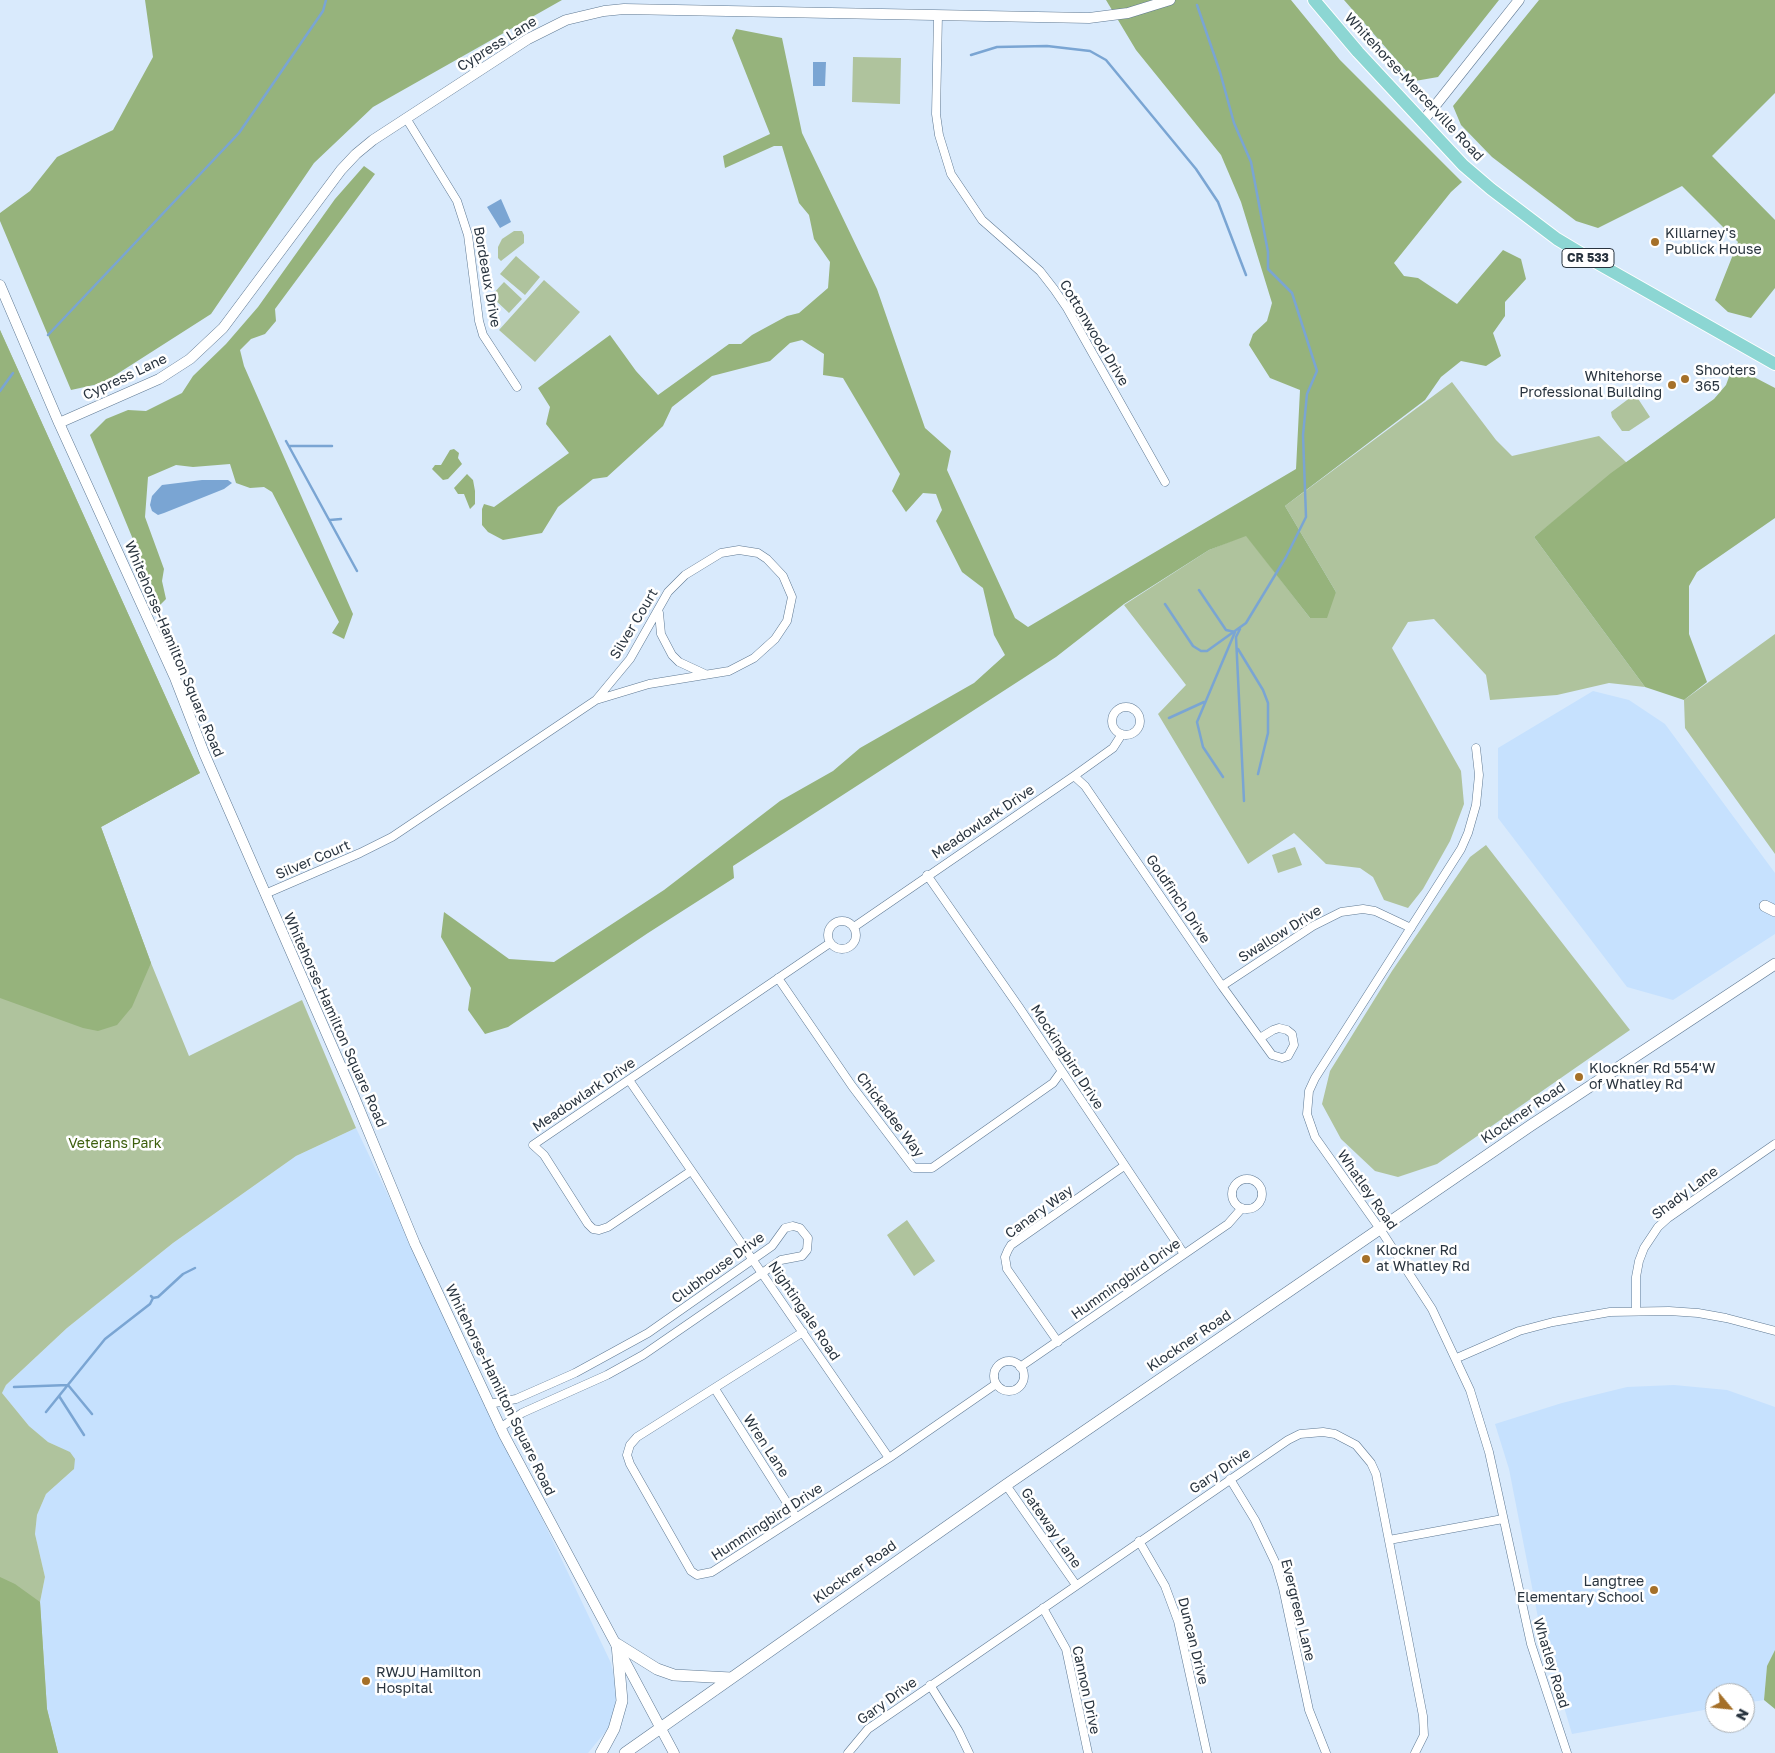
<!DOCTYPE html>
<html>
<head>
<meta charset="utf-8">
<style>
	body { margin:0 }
	#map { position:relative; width:1775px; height:1753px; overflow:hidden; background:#d9eafc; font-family:"Golos Text",sans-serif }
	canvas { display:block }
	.north { position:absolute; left:1705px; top:1683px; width:50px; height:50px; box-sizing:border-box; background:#fff; border:1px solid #a9aeb2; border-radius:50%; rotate:118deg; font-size:14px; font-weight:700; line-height:20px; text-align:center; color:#29343f }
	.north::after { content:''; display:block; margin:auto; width:18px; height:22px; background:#a57029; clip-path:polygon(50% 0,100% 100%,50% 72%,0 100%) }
</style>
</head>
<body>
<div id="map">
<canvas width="1775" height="1753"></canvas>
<div class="north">N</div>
</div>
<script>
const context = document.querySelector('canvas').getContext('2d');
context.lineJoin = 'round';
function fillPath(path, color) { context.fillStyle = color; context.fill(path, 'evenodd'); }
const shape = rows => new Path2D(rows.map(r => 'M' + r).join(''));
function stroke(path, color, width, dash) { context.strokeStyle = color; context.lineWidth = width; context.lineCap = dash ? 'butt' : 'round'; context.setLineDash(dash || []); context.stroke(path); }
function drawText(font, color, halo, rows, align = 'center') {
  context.font = font + ' "Golos Text",sans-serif'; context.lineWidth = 5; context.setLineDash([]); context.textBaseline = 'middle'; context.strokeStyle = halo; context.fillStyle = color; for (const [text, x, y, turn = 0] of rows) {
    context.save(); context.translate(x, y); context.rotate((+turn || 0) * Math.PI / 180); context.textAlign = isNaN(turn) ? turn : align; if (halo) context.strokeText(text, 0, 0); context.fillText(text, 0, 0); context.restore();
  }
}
const built = shape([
	[1593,691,1629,700,1665,724,1775,873,1775,934,1673,1000,1627,987,1498,818,1498,748],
	[356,1128,611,1663,617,1693,611,1725,588,1753,58,1753,47,1709,40,1602,45,1577,35,1534,37,1515,46,1494,73,1470,69,1452,48,1442,29,1426,2,1393,6,1385,67,1328,173,1243,296,1156],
	[1674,1385,1727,1390,1775,1407,1775,1650,1767,1666,1764,1700,1745,1703,1745,1693,1715,1693,1715,1708,1572,1734,1539,1623,1509,1469,1495,1424,1562,1403,1627,1387]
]);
const green = shape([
	[853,57,901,58,900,104,852,102],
	[514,231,522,231,524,235,524,243,501,261,498,258,498,247,502,239],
	[516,256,540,277,525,295,500,274],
	[544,280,580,312,535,362,499,330],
	[504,282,522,299,509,313,491,296],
	[0,330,200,773,101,827,151,963,189,1056,302,1000,356,1128,296,1156,173,1243,67,1328,6,1385,2,1393,29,1426,48,1442,70,1452,75,1459,74,1469,46,1494,37,1515,35,1534,45,1577,40,1602,47,1709,58,1753,0,1753],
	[1452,382,1496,440,1512,456,1599,436,1627,463,1534,537,1645,687,1609,683,1557,695,1490,700,1486,675,1434,619,1408,622,1392,648,1461,771,1464,804,1450,841,1423,889,1408,908,1384,900,1373,877,1360,868,1326,864,1294,833,1248,864,1158,714,1186,685,1124,605,1209,550,1246,535,1310,618,1336,592,1285,506],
	[1635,394,1650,417,1629,431,1622,431,1612,417,1611,412],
	[1775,634,1775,854,1685,728,1684,700],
	[1486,845,1630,1030,1437,1164,1398,1177,1375,1171,1341,1139,1322,1104,1330,1071,1392,971,1470,857],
	[1295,847,1302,865,1278,873,1272,855],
	[907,1220,935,1261,914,1276,887,1235]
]);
const forest = shape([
	[145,0,562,0,373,107,314,163,211,314,103,383,71,390,0,221,0,213,30,191,57,157,113,130,153,57],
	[1106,0,1291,0,1340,60,1462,182,1451,192,1394,263,1404,276,1418,278,1457,304,1503,250,1521,259,1526,279,1505,302,1505,316,1493,333,1501,356,1486,366,1461,361,1441,377,1425,400,1285,506,1336,592,1327,618,1310,618,1246,536,1209,550,1124,604,1056,657,733,866,734,878,648,933,508,1027,485,1034,468,1010,471,988,441,937,444,912,509,959,554,962,664,890,780,801,833,771,860,748,974,683,1005,655,994,635,983,588,962,572,936,521,942,510,936,494,923,493,906,512,892,491,900,474,843,378,823,375,824,354,802,340,790,343,770,361,712,376,672,407,663,426,607,477,593,479,558,507,542,533,503,540,488,532,482,525,482,509,484,504,494,507,569,453,546,424,550,407,538,388,610,335,636,371,658,395,729,344,741,344,752,335,787,316,799,313,828,288,830,262,814,239,809,215,799,203,782,146,774,146,725,168,723,156,770,134,732,38,736,29,782,38,802,133,877,289,925,428,951,451,947,470,1015,618,1028,627,1296,469,1300,390,1270,378,1249,345,1253,334,1267,321,1272,303,1241,202,1221,155,1136,50],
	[1344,0,1499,0,1438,77,1415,81],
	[1539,0,1775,0,1775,93,1712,156,1775,220,1775,288,1751,318,1728,312,1715,300,1738,242,1682,186,1598,228,1576,221,1492,157,1461,125,1453,106],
	[364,166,375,174,275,309,276,321,265,334,251,339,240,350,244,366,353,614,344,639,332,633,339,622,272,492,264,487,250,488,236,483,230,464,193,467,176,465,148,477,145,517,164,569,162,581,166,599,160,605,90,435,106,419,128,410,146,411,182,393,193,376,226,344,258,307,335,199],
	[0,330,200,773,101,827,151,963,132,1007,117,1025,98,1031,83,1028,0,998],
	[1733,366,1775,388,1775,518,1697,572,1689,586,1689,634,1707,682,1684,700,1645,687,1534,537,1611,473,1714,399,1726,385],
	[454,449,459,453,458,458,462,464,448,479,443,480,432,469,435,465,441,465,450,450],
	[467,474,473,480,475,491,475,504,470,509,464,494,458,494,454,488],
	[0,1577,15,1584,40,1602,47,1709,58,1753,0,1753],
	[1775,1650,1775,1709,1764,1700,1767,1666]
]);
const water = shape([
	[813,62,826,62,825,86,813,86],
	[501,199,511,222,500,228,487,207],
	[202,480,228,480,232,483,224,489,164,513,158,515,152,511,150,505,152,496,162,485]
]);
const stream = shape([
	[971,55,997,47,1047,46,1090,51,1106,60,1196,169,1218,202,1246,275],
	[48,335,239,133,323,11,326,0],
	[0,391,13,373],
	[286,441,357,571],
	[289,446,332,446],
	[330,520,341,519],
	[1199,590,1226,630,1235,632,1197,722,1203,747,1223,777],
	[1165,604,1193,646,1201,651,1207,651,1246,623,1286,557,1306,517,1303,435,1307,394,1317,371,1292,293,1268,269,1268,252,1251,162,1234,123,1220,72,1197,5],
	[1240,629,1236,637,1244,801],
	[1238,649,1263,690,1268,703,1268,733,1258,774],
	[1169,718,1204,702],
	[153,1298,158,1297,183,1274,195,1268],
	[14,1387,68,1385,92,1414],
	[59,1396,84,1435],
	[46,1412,105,1339,150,1304,153,1298,151,1296]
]);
const minor = shape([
	[938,15,936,114,939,135,951,174,982,220,1040,271,1054,289,1067,308,1165,482],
	[406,118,457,201,468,235,479,321,483,335,517,387],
	[659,613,661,634,672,655,679,662,705,674],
	'1112 721a14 14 0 1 1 28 0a14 14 0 1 1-28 0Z',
	[1476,748,1479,775,1476,805,1468,833,1461,849,1315,1078,1309,1091,1307,1114,1315,1137,1380,1229,1432,1309,1470,1390,1489,1452,1531,1644,1567,1753],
	[1074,776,1085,786,1222,986,1272,1055,1282,1058,1288,1056,1294,1045,1292,1034,1287,1030,1279,1028,1273,1030,1260,1038],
	[927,875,1019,1007,1184,1254],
	[265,894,360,853,392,837,596,700,649,684,729,671,754,658,775,639,787,621,792,597,783,576,767,559,758,553,739,550,721,553,685,575,668,592,630,659,596,700],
	'828 935a14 14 0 1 1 28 0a14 14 0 1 1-28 0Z',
	[854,927,1074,776,1113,748,1122,734],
	[778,978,852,1086,914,1168,932,1168,1053,1083,1061,1072],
	[1222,986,1313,926,1341,912,1363,909,1375,911,1411,928],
	[629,1080,889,1458],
	[691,1171,608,1227,599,1230,593,1229,588,1224,544,1155,533,1145,830,943],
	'1232 1194a15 15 0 1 1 30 0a15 15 0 1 1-30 0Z',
	[1636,1311,1636,1277,1639,1261,1644,1248,1658,1227,1668,1218,1775,1144],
	[803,1332,637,1437,630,1445,627,1455,630,1464,691,1571,697,1575,712,1572,889,1458,996,1384],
	[1058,1342,1007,1269,1005,1257,1008,1250,1011,1245,1124,1166],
	[1457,1358,1519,1331,1553,1322,1610,1312,1669,1311,1698,1313,1726,1318,1775,1331],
	'994 1376a15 15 0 1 1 30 0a15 15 0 1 1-30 0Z',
	[1020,1367,1228,1224,1242,1208],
	[715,1389,796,1517],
	[489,1404,516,1399,575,1373,648,1333,772,1246,785,1228,793,1226,800,1228,808,1238,807,1250,802,1256,781,1260,643,1355,607,1375,522,1413,500,1428],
	[1230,1479,1255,1520,1276,1564,1283,1588,1309,1710,1326,1753],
	[1006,1485,1076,1585],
	[1389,1540,1503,1519],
	[1139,1541,1165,1586,1178,1621,1207,1753],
	[1043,1608,1066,1649,1088,1753],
	[930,1685,958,1730,969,1753],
	[848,1753,868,1729,1288,1440,1300,1434,1323,1432,1335,1434,1356,1445,1371,1463,1376,1474,1423,1716,1424,1735,1415,1753]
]);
const tertiary = shape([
	[1423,121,1519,0],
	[0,285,59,423,175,678,204,753,353,1094,415,1244,504,1435,674,1753],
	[59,423,159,379,190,359,223,328,341,170,356,154,373,140,528,39,566,20,604,11,624,9,1089,18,1128,13,1170,0]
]);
const secondary = shape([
	[1765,906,1775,911],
	[617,1644,657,1669,674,1675,731,1678],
	[601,1753,614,1729,622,1701,617,1644],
	[625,1753,1006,1485,1530,1126,1775,964]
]);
const primary = shape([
	[1314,0,1358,52,1463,165,1491,189,1557,239,1592,260,1775,364]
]);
const markers = [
	[1655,242,5,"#a57029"],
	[1685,379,5,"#a57029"],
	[1672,385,5,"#a57029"],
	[1579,1077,5,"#a57029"],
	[1366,1259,5,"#a57029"],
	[1654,1590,5,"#a57029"],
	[366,1681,5,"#a57029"]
];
const shields = [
	[1588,258,52]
];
const shieldNames = [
	["CR 533",1588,258]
];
const streetNames = [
	["Cypress Lane",497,44,-32],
	["Whitehorse-Mercerville Road",1414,87,47],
	["Bordeaux Drive",487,277,80],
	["Cottonwood Drive",1094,333,59],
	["Cypress Lane",125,377,-25],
	["Silver Court",634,624,-59],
	["Whitehorse-Hamilton Square Road",174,649,67],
	["Meadowlark Drive",983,822,-34],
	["Silver Court",313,860,-23],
	["Goldfinch Drive",1178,899,56],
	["Swallow Drive",1280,934,-32],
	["Whitehorse-Hamilton Square Road",335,1020,66],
	["Mockingbird Drive",1067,1057,57],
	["Meadowlark Drive",584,1095,-34],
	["Klockner Road",1523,1113,-34],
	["Chickadee Way",890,1115,53],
	["Whatley Road",1367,1190,55],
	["Shady Lane",1685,1193,-37],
	["Canary Way",1039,1212,-36],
	["Clubhouse Drive",718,1268,-36],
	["Hummingbird Drive",1126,1279,-35],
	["Nightingale Road",804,1311,56],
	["Klockner Road",1189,1341,-34],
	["Whitehorse-Hamilton Square Road",500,1390,64],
	["Wren Lane",766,1446,57],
	["Gary Drive",1220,1471,-34],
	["Hummingbird Drive",767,1522,-33],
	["Gateway Lane",1051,1528,55],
	["Klockner Road",855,1572,-35],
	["Evergreen Lane",1298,1610,76],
	["Duncan Drive",1193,1641,76],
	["Whatley Road",1551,1663,73],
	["Cannon Drive",1086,1690,78],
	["Gary Drive",887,1701,-36]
];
const poiNames = [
	["Killarney's",1665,234],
	["Publick House",1665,250],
	["Shooters",1695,371],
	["365",1695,387],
	["Whitehorse",1662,377,"right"],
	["Professional Building",1662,393,"right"],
	["Klockner Rd 554'W",1589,1069],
	["of Whatley Rd",1589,1085],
	["Klockner Rd",1376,1251],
	["at Whatley Rd",1376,1267],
	["Langtree",1644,1582,"right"],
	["Elementary School",1644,1598,"right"],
	["RWJU Hamilton",376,1673],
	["Hospital",376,1689]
];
const parkNames = [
	["Veterans Park",115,1144]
];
fillPath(built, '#c6e1fe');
fillPath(green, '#afc39d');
fillPath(forest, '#96b37c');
fillPath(water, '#7aa5d3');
stroke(stream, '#7aa5d3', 2.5);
stroke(minor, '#5f7993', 9);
stroke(tertiary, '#5f7993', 11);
stroke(secondary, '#5f7993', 12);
stroke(primary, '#fff', 14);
stroke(minor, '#fff', 8);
stroke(tertiary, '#fff', 10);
stroke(secondary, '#fff', 11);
stroke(primary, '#8cd6d3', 12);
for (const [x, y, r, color] of markers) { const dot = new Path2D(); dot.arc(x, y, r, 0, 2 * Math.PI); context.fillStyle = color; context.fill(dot); stroke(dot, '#fff', 2); }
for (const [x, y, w] of shields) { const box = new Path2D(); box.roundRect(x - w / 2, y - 9.5, w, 19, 4); context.fillStyle = '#fff'; context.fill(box); stroke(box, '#29343f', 1); }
drawText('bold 12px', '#29343f', null, shieldNames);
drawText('14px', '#29343f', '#fff', streetNames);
drawText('14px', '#29343f', '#fff', poiNames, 'left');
drawText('14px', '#3d5f0d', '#fff', parkNames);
</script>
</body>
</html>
